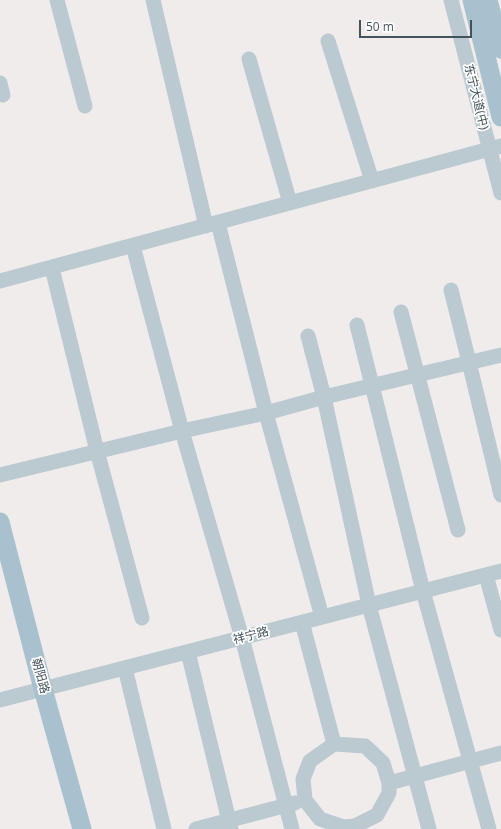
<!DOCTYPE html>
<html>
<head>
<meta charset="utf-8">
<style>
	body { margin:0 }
	#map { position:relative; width:501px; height:829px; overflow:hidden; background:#f0ecec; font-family:"Open Sans",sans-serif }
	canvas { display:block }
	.scale { position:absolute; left:359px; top:20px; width:113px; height:18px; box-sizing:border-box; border:2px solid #43535b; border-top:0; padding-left:5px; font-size:12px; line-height:14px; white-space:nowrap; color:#43535b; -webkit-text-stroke:3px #fff; paint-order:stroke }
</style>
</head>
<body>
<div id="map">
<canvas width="501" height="829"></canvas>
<div class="scale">50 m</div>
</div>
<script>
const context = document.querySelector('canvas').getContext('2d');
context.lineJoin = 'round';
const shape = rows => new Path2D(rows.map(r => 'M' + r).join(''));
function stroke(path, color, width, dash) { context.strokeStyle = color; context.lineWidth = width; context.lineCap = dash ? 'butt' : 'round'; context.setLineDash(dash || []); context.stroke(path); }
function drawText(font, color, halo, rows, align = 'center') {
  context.font = font + ' "Open Sans","Noto Sans SC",sans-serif'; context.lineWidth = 3.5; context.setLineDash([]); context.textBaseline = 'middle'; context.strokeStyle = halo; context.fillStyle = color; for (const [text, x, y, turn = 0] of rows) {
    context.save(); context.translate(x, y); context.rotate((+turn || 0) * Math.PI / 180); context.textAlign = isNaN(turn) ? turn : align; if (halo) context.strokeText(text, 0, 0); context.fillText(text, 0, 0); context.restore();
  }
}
const minor = shape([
	[57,0,85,106],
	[153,0,206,226],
	[451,0,501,193],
	[328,41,372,181],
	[249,59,290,203],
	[0,83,3,95],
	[218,223,266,413,322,617],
	[133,246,182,431,242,638,292,829],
	[52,268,97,451,142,618],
	[0,281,501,146],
	[451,290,469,362,501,495],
	[401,312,458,530],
	[357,325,423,591,489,829],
	[308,336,324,397,369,605,429,829],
	[0,475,182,431,266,413,324,397,501,355],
	[486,575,501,630],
	[302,622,334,744],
	[188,652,231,829],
	[125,668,164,829],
	[0,700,501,571],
	[334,744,365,746,383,763,389,783,389,793,377,815,355,826,344,827,320,819,305,800,303,779,310,761,334,744],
	[389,783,501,753],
	[196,829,295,803]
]);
const major = shape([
	[472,0,501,117],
	[488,0,501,49],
	[0,522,43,689,82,829]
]);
const streetNames = [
	["东宁大道(中)",476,97,76],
	["祥宁路",251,636,-14],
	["朝阳路",40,676,75]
];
stroke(minor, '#bbc9d1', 15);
stroke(major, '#a9c0cf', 19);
drawText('12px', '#43535b', '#fff', streetNames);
</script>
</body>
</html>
